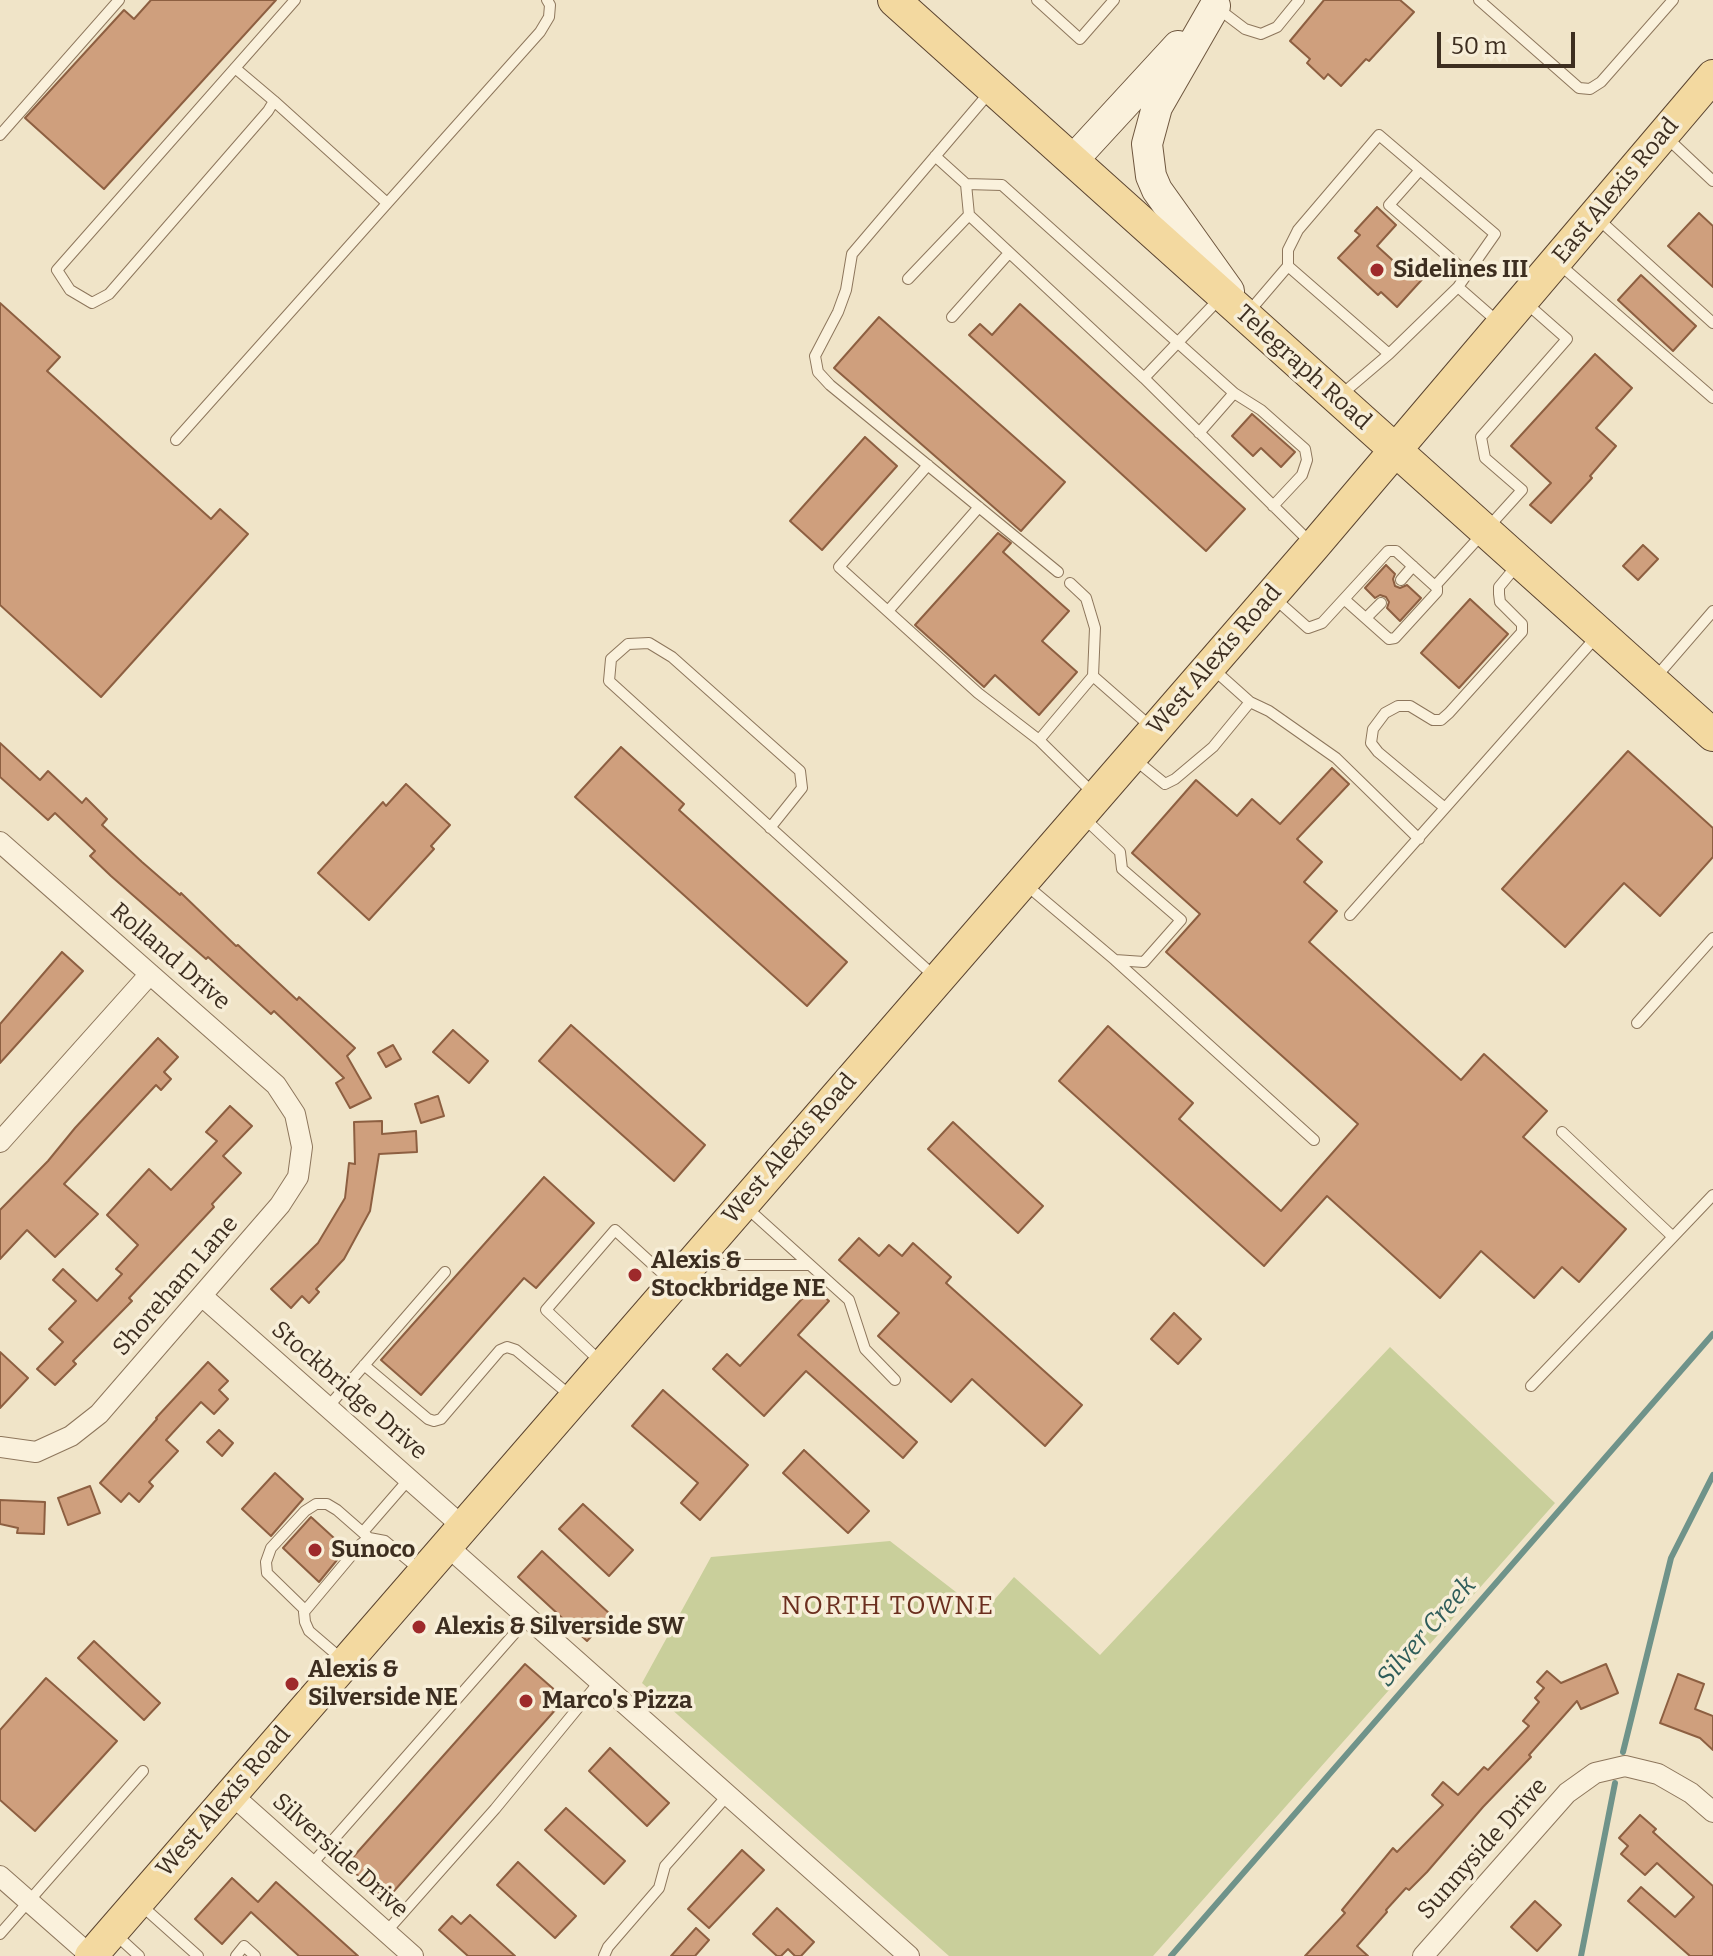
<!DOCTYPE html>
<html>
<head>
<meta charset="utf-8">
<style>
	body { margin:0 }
	#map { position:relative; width:1713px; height:1956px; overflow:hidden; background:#f0e4c8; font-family:Bitter,serif }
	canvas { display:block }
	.scale { position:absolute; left:1437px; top:32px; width:138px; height:36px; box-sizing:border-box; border:4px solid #3d2e20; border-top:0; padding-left:10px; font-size:24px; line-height:28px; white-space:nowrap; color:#3d2e20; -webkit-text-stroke:6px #f7eed8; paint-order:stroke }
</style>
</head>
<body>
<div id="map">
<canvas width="1713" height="1956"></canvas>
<div class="scale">50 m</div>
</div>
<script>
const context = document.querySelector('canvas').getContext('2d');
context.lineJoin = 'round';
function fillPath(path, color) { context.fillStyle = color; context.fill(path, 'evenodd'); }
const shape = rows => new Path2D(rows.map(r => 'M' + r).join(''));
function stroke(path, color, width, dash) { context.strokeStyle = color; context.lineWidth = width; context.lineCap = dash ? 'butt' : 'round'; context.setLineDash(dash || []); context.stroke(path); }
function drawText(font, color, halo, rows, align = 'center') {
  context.font = font + ' Bitter,serif'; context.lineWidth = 7; context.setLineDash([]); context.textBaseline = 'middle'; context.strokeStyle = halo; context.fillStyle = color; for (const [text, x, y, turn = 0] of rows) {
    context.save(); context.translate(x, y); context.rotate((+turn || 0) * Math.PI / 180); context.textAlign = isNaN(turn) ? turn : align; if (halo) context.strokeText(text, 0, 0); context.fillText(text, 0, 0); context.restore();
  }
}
const green = shape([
	[1390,1347,1555,1503,1153,1956,949,1956,642,1683,711,1557,890,1541,983,1613,1014,1577,1100,1655]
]);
const stream = shape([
	[1623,1752,1671,1558,1713,1475],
	[1171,1956,1713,1334],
	[1581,1956,1615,1783]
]);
const building = shape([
	[151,0,276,0,104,189,25,118,124,10,134,19,151,0],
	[1324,0,1400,0,1414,12,1369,61,1366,59,1341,86,1328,74,1324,79,1307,63,1310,59,1290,41,1324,0],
	[1377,207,1396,225,1377,246,1400,267,1409,258,1427,274,1397,307,1381,292,1378,295,1338,258,1360,235,1355,231,1377,207],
	[1699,213,1713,226,1713,287,1668,246,1699,213],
	[1641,275,1696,326,1673,351,1618,300,1641,275],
	[0,303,60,357,47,371,211,519,220,509,248,534,101,697,0,605,0,303],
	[1020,304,1245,509,1206,551,969,335,980,324,992,335,1020,304],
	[879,317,1065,482,1021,531,834,368,879,317],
	[1595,354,1632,388,1596,428,1616,446,1590,476,1592,478,1551,523,1530,505,1551,483,1511,446,1595,354],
	[1252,414,1295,452,1281,467,1261,448,1253,456,1232,436,1252,414],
	[865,437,897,466,822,550,790,521,865,437],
	[998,533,1011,543,1003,552,1069,611,1042,641,1077,672,1039,715,995,675,984,687,915,625,998,533],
	[1643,545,1658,559,1638,580,1623,566,1643,545],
	[1386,565,1395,574,1393,579,1395,586,1400,588,1407,585,1421,598,1400,621,1387,608,1389,602,1386,597,1380,595,1375,598,1365,588,1386,565],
	[1470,599,1508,634,1459,688,1421,653,1470,599],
	[0,743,40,780,48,771,82,803,86,798,107,819,102,825,142,862,180,895,181,893,236,946,238,945,297,1000,299,997,355,1048,347,1056,371,1098,350,1108,336,1083,344,1078,310,1045,274,1011,271,1014,208,957,206,959,111,876,90,856,95,851,55,813,48,820,0,777,0,743],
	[621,747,684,804,679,810,847,962,807,1006,575,797,621,747],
	[1628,751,1713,828,1713,857,1660,916,1624,883,1565,947,1502,889,1628,751],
	[1332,768,1349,784,1297,839,1322,862,1304,882,1337,911,1309,942,1461,1080,1484,1054,1547,1111,1523,1137,1626,1229,1579,1282,1562,1267,1534,1298,1481,1251,1440,1298,1327,1196,1264,1266,1059,1081,1108,1026,1193,1103,1179,1119,1281,1211,1358,1124,1166,952,1200,914,1132,853,1196,780,1237,816,1252,799,1280,824,1332,768],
	[406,784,450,825,431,846,434,849,369,920,318,873,383,802,386,806,406,784],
	[62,952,83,971,0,1063,0,1024,62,952],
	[571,1025,705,1145,674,1181,539,1061,571,1025],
	[453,1030,488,1061,469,1083,433,1052,453,1030],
	[158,1038,178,1057,164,1072,171,1079,161,1090,156,1085,64,1184,98,1214,55,1257,27,1230,0,1259,0,1210,48,1161,75,1128,158,1038],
	[393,1045,401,1059,386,1067,378,1053,393,1045],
	[438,1096,444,1116,421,1123,415,1104,438,1096],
	[230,1106,252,1126,223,1156,241,1173,212,1204,214,1207,129,1298,132,1301,73,1361,76,1364,55,1385,37,1369,63,1342,49,1329,76,1301,53,1280,63,1269,97,1301,122,1274,116,1269,138,1245,107,1215,149,1169,171,1190,217,1141,206,1132,230,1106],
	[382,1121,382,1134,416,1131,417,1152,379,1154,370,1211,344,1259,316,1289,319,1292,309,1303,302,1296,291,1308,271,1289,318,1243,345,1198,349,1163,355,1164,354,1122,382,1121],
	[953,1122,1043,1206,1018,1233,928,1149,953,1122],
	[544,1177,594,1223,536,1288,524,1278,421,1395,381,1360,544,1177],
	[859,1238,879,1256,889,1245,902,1256,913,1243,951,1277,946,1283,1082,1405,1045,1446,972,1379,951,1402,878,1336,899,1313,839,1260,859,1238],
	[813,1287,829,1301,798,1335,917,1442,903,1458,806,1371,764,1416,713,1369,727,1354,740,1366,813,1287],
	[1174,1313,1201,1339,1178,1364,1151,1339,1174,1313],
	[0,1352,28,1378,0,1408,0,1352],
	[208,1362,228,1381,219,1390,228,1399,214,1414,201,1402,166,1440,178,1451,149,1482,153,1486,139,1502,129,1493,121,1502,100,1483,157,1419,156,1418,208,1362],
	[663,1390,748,1465,700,1520,681,1503,698,1483,632,1426,663,1390],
	[219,1430,233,1443,222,1456,207,1442,219,1430],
	[804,1450,869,1511,848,1533,783,1473,804,1450],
	[275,1473,303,1499,271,1536,242,1509,275,1473],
	[90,1486,100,1513,68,1525,58,1498,90,1486],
	[0,1500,45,1502,44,1534,17,1533,18,1528,0,1524,0,1500],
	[583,1504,633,1550,609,1576,559,1529,583,1504],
	[311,1517,346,1549,319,1582,283,1548,311,1517],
	[542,1551,611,1615,587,1641,518,1577,542,1551],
	[94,1641,160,1703,144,1720,78,1658,94,1641],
	[525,1664,565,1699,386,1900,346,1865,525,1664],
	[1606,1664,1618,1693,1581,1709,1577,1701,1529,1755,1531,1757,1483,1807,1427,1872,1409,1890,1406,1888,1386,1910,1387,1912,1357,1946,1368,1956,1305,1956,1345,1913,1342,1910,1393,1848,1397,1852,1443,1805,1432,1795,1443,1782,1458,1795,1484,1767,1488,1770,1529,1726,1523,1721,1539,1702,1535,1698,1544,1688,1537,1682,1547,1671,1561,1683,1606,1664],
	[1678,1674,1704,1684,1695,1709,1713,1716,1713,1750,1700,1738,1660,1723,1678,1674],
	[46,1678,117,1741,35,1831,0,1800,0,1730,46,1678],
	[610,1748,669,1803,647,1826,589,1771,610,1748],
	[566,1808,625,1861,604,1884,545,1830,566,1808],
	[1640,1815,1656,1829,1653,1832,1713,1886,1713,1956,1690,1956,1628,1901,1641,1887,1675,1917,1694,1897,1657,1863,1645,1875,1621,1854,1628,1846,1619,1838,1640,1815],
	[742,1850,764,1870,709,1928,688,1909,742,1850],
	[518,1862,576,1916,555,1938,497,1885,518,1862],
	[232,1878,258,1902,276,1882,358,1956,299,1956,251,1912,222,1944,195,1919,232,1878],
	[1535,1901,1561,1925,1537,1951,1511,1927,1535,1901],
	[777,1908,814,1942,801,1956,795,1956,788,1949,781,1956,777,1956,753,1934,777,1908],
	[470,1915,515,1956,468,1956,439,1930,452,1916,461,1924,470,1915],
	[696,1928,709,1940,695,1956,671,1956,696,1928]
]);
const lane = shape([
	[1037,0,1080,39,1114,0],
	[1479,0,1579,88,1590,89,1601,82,1673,0],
	[1216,7,1245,29,1261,34,1277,27,1299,0],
	[235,68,274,101,268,111,109,294,92,303,70,290,57,270,295,0],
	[989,93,852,254,846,290,838,312,815,356,818,372,830,385,1058,572],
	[274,101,387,203],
	[0,135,119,0],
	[1665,136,1713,181],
	[935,156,966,184],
	[1420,170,1389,205,1467,273],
	[1596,217,1713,323],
	[1558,263,1713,398],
	[1288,266,1389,354,1458,287],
	[908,279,969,215],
	[1247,314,1288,266,1288,250,1298,230,1379,135,1495,234,1458,287,1498,322],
	[952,317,1009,253],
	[1144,378,1220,298],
	[1234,393,1261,410,1305,449,1307,460,1302,475,1273,506],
	[1342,394,1389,354],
	[1199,433,1234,393,1002,185,966,184,969,215,1144,378,1310,542],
	[176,440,540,32,549,17,550,5,547,0],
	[928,465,839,567,978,693,1039,740],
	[1518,564,1499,587,1499,594,1500,602,1522,624,1522,632,1449,713,1441,720,1433,720,1410,706,1398,706,1385,713,1373,729,1371,743,1378,752,1445,808,1597,636],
	[1401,580,1413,566],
	[1070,583,1086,598,1095,628,1093,676],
	[1435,586,1522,490,1485,458,1481,437,1567,339,1525,302],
	[1273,597,1308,628,1322,623,1388,551,1396,551,1437,588,1437,592,1395,638,1389,639,1344,599],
	[888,611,979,507],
	[1366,618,1381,603],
	[1212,668,1250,702,1269,711,1336,758,1419,839],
	[1656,677,1713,611],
	[1133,758,1165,784,1175,779,1213,747,1250,702],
	[1093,793,1039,740,1093,676,1150,726],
	[1084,818,1120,852,1122,869,1181,920,1144,962,1115,960],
	[770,828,802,788,800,771,672,657,649,643,628,644,611,659,609,681,826,878,934,976],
	[1025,884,1115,960,1314,1140],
	[1350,915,1445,808],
	[1637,1023,1713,938],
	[1562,1132,1672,1236],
	[747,1208,849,1300,865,1349,895,1380],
	[702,1262,736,1265,810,1265],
	[602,1363,546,1310,615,1230,672,1282],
	[364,1365,428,1419,434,1421,441,1419,500,1350,507,1347,516,1350,572,1397],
	[1531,1386,1713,1195],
	[328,1407,445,1272],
	[363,1532,409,1479],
	[305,1610,267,1573,266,1562,271,1548,305,1511,316,1504,327,1504,337,1510,369,1538],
	[344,1661,309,1631,305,1622,304,1612,361,1544,369,1538,385,1541,421,1571],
	[311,1865,528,1618],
	[142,1906,198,1956],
	[386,1932,495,1809,600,1681],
	[114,1933,139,1956],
	[0,1934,143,1771],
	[236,1956,244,1946,255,1956],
	[604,1956,608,1947,659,1888,665,1866,727,1796]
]);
const street = shape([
	[0,842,276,1085,295,1114,302,1147,298,1177,280,1205,99,1414,71,1436,36,1452,0,1447],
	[0,1142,150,974],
	[202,1296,462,1526],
	[446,1545,909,1956],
	[231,1794,413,1956],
	[0,1876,91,1956],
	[1423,1956,1567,1793,1595,1773,1625,1766,1658,1774,1691,1793,1713,1812]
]);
const secondary = shape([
	[1215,6,1157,107,1147,144,1151,176,1157,190,1229,291],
	[1073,160,1178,46]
]);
const primary = shape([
	[894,0,1713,735],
	[91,1956,1314,546,1713,76]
]);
const markers = [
	[1377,270,8,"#9e2a2b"],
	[635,1275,8,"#9e2a2b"],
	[315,1550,8,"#9e2a2b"],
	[419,1627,8,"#9e2a2b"],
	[292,1684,8,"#9e2a2b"],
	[526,1701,8,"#9e2a2b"]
];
const streetNames = [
	["East Alexis Road",1616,191,-50],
	["Telegraph Road",1303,368,42],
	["West Alexis Road",1215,660,-49],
	["Rolland Drive",170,957,41],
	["West Alexis Road",790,1149,-49],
	["Shoreham Lane",176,1286,-49],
	["Stockbridge Drive",349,1391,41],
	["West Alexis Road",224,1802,-49],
	["Sunnyside Drive",1483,1849,-48],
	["Silverside Drive",340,1856,42]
];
const poiNames = [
	["Sidelines III",1393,270],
	["Alexis &",651,1261],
	["Stockbridge NE",651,1289],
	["Sunoco",331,1550],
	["Alexis & Silverside SW",435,1627],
	["Alexis &",308,1670],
	["Silverside NE",308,1698],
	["Marco's Pizza",542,1701]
];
const neighbourhoodNames = [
	["NORTH TOWNE",888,1607]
];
const waterNames = [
	["Silver Creek",1427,1632,-49]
];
fillPath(green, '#c9cf9b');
stroke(stream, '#6f938a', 6);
fillPath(building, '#cf9f7d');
stroke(building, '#8d5f41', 2);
stroke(lane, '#8d765c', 12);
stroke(street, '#8d765c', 22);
stroke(secondary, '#6f573f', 32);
stroke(primary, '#5b4430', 34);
stroke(lane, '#faf1dc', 10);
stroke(street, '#faf1dc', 20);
stroke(secondary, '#faf1dc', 30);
stroke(primary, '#f3d9a0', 32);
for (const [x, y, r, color] of markers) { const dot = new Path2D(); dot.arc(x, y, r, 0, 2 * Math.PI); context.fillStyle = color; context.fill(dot); stroke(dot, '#f7eed8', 3); }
drawText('24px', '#3d2e20', '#f7eed8', streetNames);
drawText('bold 24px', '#3d2e20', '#f7eed8', poiNames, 'left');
context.letterSpacing = '2px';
drawText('26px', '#6b2e1e', '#f7eed8', neighbourhoodNames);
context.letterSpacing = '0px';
drawText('italic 26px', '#2f5d5a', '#f7eed8', waterNames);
</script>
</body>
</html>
